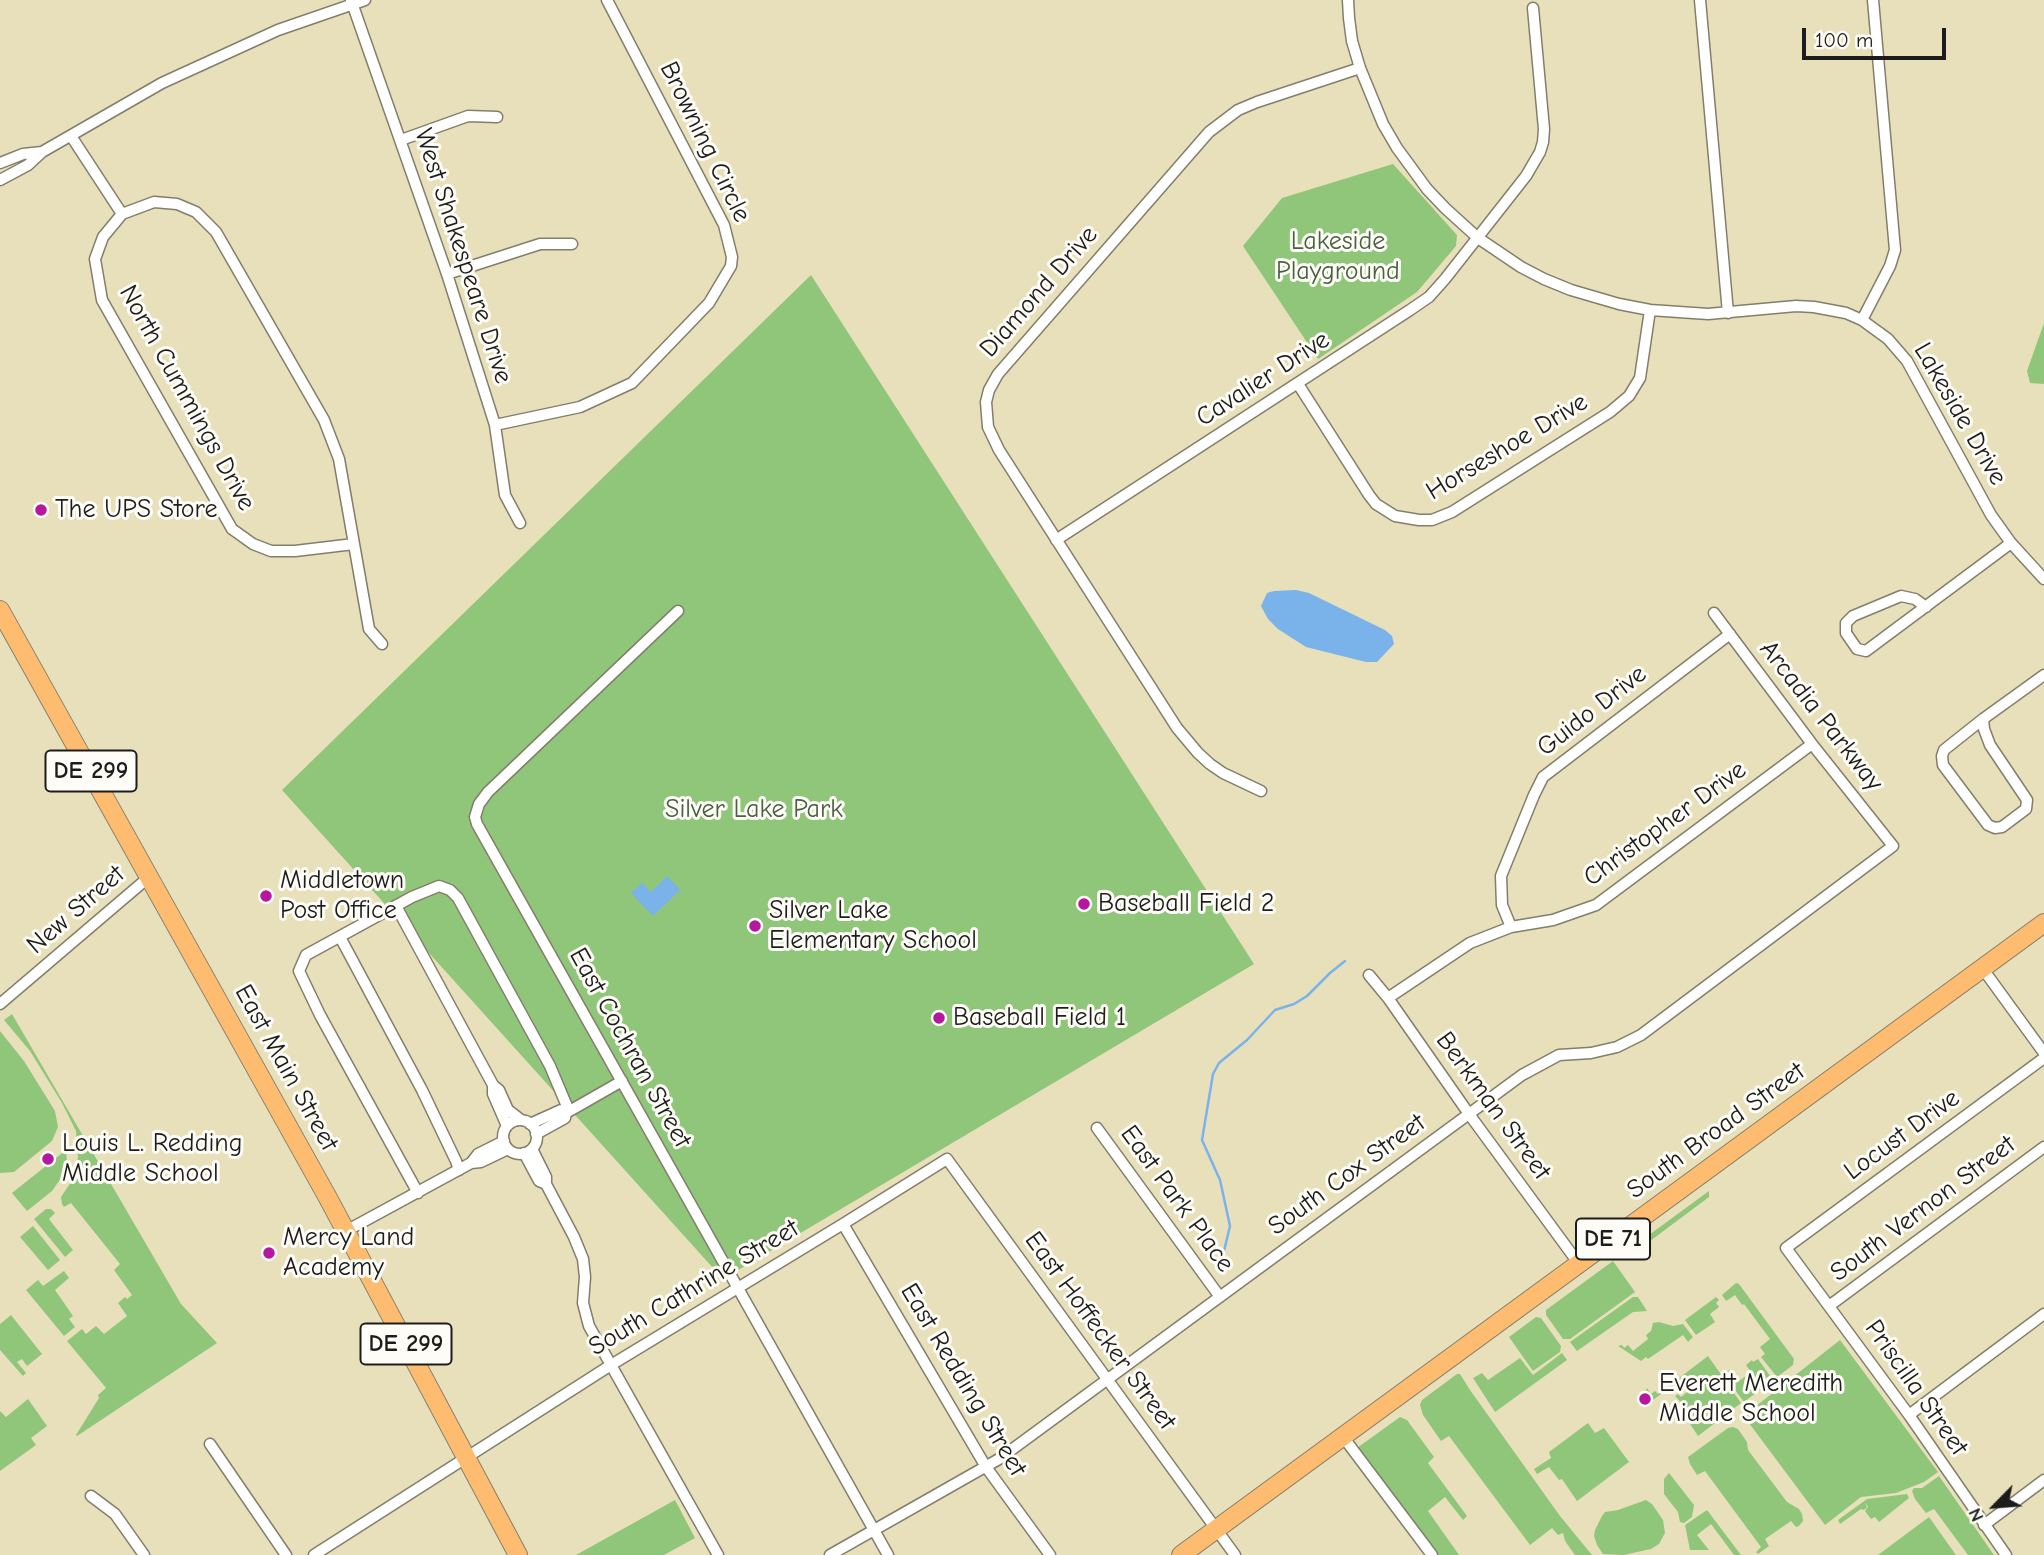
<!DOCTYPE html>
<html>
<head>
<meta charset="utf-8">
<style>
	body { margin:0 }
	#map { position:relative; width:2044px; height:1555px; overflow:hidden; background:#e8e0bb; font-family:"Comic Neue",sans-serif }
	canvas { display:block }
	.north { position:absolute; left:1960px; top:1471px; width:70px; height:70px; -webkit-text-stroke:5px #fdfcf7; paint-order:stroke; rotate:245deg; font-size:19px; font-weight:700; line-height:28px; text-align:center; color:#1c1c1c }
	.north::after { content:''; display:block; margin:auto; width:24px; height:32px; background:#1c1c1c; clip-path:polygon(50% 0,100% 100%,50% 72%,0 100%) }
	.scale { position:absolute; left:1802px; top:28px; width:144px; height:32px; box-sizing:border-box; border:4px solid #1c1c1c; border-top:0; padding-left:9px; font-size:21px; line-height:24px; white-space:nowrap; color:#1c1c1c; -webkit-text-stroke:5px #fdfcf7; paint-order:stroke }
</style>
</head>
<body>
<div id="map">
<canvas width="2044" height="1555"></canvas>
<div class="north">N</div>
<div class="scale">100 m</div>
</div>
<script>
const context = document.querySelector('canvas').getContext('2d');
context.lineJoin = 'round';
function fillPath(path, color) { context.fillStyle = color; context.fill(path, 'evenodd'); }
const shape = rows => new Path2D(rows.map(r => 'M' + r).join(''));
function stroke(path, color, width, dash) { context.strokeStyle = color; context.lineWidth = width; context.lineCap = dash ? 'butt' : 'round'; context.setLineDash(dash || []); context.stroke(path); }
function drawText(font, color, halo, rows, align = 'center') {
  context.font = font + ' "Comic Neue",sans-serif'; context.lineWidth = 6; context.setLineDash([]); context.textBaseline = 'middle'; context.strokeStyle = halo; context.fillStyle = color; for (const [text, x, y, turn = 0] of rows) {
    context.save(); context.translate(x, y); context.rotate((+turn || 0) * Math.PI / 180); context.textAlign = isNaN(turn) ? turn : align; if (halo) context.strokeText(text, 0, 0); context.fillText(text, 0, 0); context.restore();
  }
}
const green = shape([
	[1393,164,1457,235,1456,246,1417,292,1318,359,1243,246,1282,198],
	[811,275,1254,964,723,1279,282,790],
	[2044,323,2044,384,2030,383,2027,371],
	[12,1014,181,1304,217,1343,77,1436,76,1435,99,1398,98,1395,106,1388,67,1341,82,1329,86,1334,96,1326,104,1334,127,1316,118,1303,125,1297,127,1299,132,1295,114,1270,120,1264,71,1203,64,1207,62,1204,61,1197,73,1179,76,1168,78,1157,76,1131,62,1103,30,1051,4,1020],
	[0,1031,24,1061,55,1111,58,1127,52,1141,14,1172,0,1173],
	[66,1150,67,1163,61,1178,52,1191,27,1211,12,1193],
	[1709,1191,1709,1197,1630,1256,1626,1258,1623,1254],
	[46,1209,51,1209,55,1213,49,1219,73,1250,65,1257,34,1219],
	[33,1226,60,1260,48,1270,20,1237],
	[1613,1261,1635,1292,1570,1339,1563,1339,1546,1315,1546,1310],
	[64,1271,69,1278,55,1290,73,1316,69,1319,75,1327,64,1336,26,1290,38,1280,43,1286],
	[1736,1283,1739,1284,1794,1359,1793,1365,1777,1377,1761,1357,1765,1354,1760,1347,1770,1339,1744,1304,1742,1305,1735,1295,1726,1301,1722,1295],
	[1633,1297,1638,1297,1647,1311,1633,1312,1577,1351,1570,1342],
	[1716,1297,1719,1300,1716,1303,1719,1307,1710,1314,1715,1322,1696,1335,1685,1320],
	[11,1315,42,1354,27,1366,22,1359,17,1362,26,1373,23,1376,0,1350,0,1324],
	[1536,1317,1541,1318,1561,1346,1560,1352,1533,1371,1509,1337],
	[1659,1322,1673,1326,1683,1324,1693,1337,1688,1342,1683,1335,1648,1359,1646,1357,1641,1361,1618,1346,1622,1345,1624,1348,1628,1345,1633,1351,1648,1339,1646,1335,1651,1331,1653,1323],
	[1840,1340,1938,1472,1924,1482,1896,1493,1861,1497,1825,1525,1746,1419,1746,1414],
	[1562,1353,1567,1360,1495,1412,1473,1378,1482,1373,1488,1380,1520,1358,1533,1375],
	[1708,1356,1741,1403,1698,1436,1685,1416,1689,1411,1675,1396,1678,1394,1681,1397,1691,1389,1683,1378,1653,1400,1646,1390,1647,1388,1651,1394,1655,1391,1658,1394],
	[1758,1359,1773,1380,1744,1402,1723,1374,1729,1370,1738,1382,1751,1372,1746,1365,1752,1360,1753,1362],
	[1457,1374,1460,1374,1470,1390,1560,1516,1592,1555,1575,1555,1565,1541,1563,1533,1558,1535,1552,1528,1530,1545,1449,1436,1441,1441,1423,1415,1420,1405,1422,1400],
	[28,1399,47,1426,31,1438,36,1445,0,1471,0,1411,6,1417],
	[1400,1417,1407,1420,1434,1457,1428,1463,1467,1516,1463,1520,1445,1497,1428,1511,1459,1555,1437,1555,1357,1448],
	[1588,1423,1595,1433,1604,1428,1629,1462,1577,1501,1562,1479,1559,1480,1549,1467,1537,1474,1534,1469,1551,1458,1549,1452],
	[1733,1427,1738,1429,1747,1442,1748,1450,1787,1502,1799,1509,1802,1514,1803,1521,1799,1526,1796,1527,1791,1521,1765,1539,1769,1546,1758,1554,1756,1552,1761,1547,1705,1471,1697,1475,1690,1464,1688,1457,1728,1428],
	[1669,1473,1694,1505,1692,1517,1684,1523,1680,1522,1678,1512,1664,1494,1664,1479],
	[1939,1476,1994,1555,1968,1555,1934,1509,1926,1513,1915,1499,1912,1491,1914,1488,1922,1488],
	[1907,1494,1909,1498,1879,1522,1875,1517,1871,1519,1865,1511,1868,1507,1865,1502,1867,1508,1863,1510,1861,1509,1840,1524,1838,1520,1867,1499],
	[675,1500,695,1538,664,1555,576,1555],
	[1646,1500,1652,1504,1663,1520,1665,1533,1659,1544,1651,1549,1624,1555,1603,1554,1597,1545,1594,1536,1595,1530,1602,1516,1605,1512,1618,1510],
	[1707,1510,1741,1555,1734,1555,1711,1524,1697,1535,1709,1550,1690,1550,1685,1525],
	[1929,1517,1956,1555,1878,1555]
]);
const water = shape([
	[1296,590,1309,593,1385,630,1392,636,1394,644,1377,662,1366,662,1306,647,1278,629,1268,619,1261,606,1267,593,1274,591],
	[667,876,680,890,653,916,631,893,642,883,651,892]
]);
const stream = shape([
	[1219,1272,1230,1226,1220,1180,1202,1140,1213,1074,1219,1063,1247,1040,1275,1010,1294,1004,1307,996,1330,973,1345,961]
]);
const minor = shape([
	[351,0,447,274,495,425,505,495,520,523],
	[1348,0,1349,18,1352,41,1360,68,1383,124,1397,148,1427,189,1445,208,1478,238,1521,267,1544,279,1571,290,1619,304,1650,310,1708,314,1796,306,1814,307,1846,313,1862,320,1888,339,1907,361,1991,515,2011,543,2044,579],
	[1700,0,1728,313],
	[71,136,122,214],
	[401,140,468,116,497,117],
	[0,163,23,154,42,152],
	[0,180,28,165,42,152,162,83,278,30,365,0],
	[447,274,540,244,572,244],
	[1862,320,1890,266,1895,250,1873,0],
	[1298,384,1369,495,1376,504,1395,516,1419,520,1432,520,1452,512,1610,412,1629,396,1640,378,1650,310],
	[495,425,580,407,632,383,709,303,731,266,732,257,724,225,607,0],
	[1056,540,1410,310,1429,297,1445,279,1526,176,1540,152,1543,142,1544,129,1533,8],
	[354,544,295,551,271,551,253,544,232,529,102,300,95,259,103,237,122,214,154,202,177,204,196,212,216,232,324,420,339,459,369,629,382,644],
	[1926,607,1915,599,1901,596,1853,616,1846,623,1846,633,1857,649,1866,651,2011,543],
	[678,611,488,792,479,804,475,817,477,824,888,1555],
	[1983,719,1984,729,1990,745,2027,800,2026,809,2002,827,1995,828,1988,825,1943,765,1942,756,1944,750,1983,719,2044,675],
	[1261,791,1223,773,1210,764,1198,753,1177,728,999,450,988,427,986,402,989,390,998,374,1209,132,1238,110,1257,102,1360,68],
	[396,906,493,1085],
	[1511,927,1502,905,1501,876,1534,795,1543,777,1730,634],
	[340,937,422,1090,456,1161,459,1170],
	[1983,969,2044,1053],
	[1369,975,1388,998,1469,1114,1579,1264],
	[1388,998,1470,943,1511,927,1553,920,1596,905,1812,744],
	[0,1004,149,877],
	[566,1113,622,1081],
	'503 1137a17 17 0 1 1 34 0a17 17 0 1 1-34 0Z',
	[530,1124,561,1110,566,1113,565,1118,536,1134],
	[507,1126,493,1094,493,1085,499,1090,508,1110,521,1120],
	[1097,1128,1220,1297],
	[504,1141,478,1154,471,1163,481,1162,508,1149],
	[524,1153,539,1181,546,1184,546,1177,532,1149],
	[546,1184,574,1237,583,1259,585,1277,583,1303,589,1326,718,1555],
	[418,1193,320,1015,299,971,306,955,412,897,439,886,450,890,458,898,550,1066,569,1111],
	[843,1224,986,1467,1050,1555],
	[346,1231,471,1163],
	[1829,1306,2044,1147],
	[1909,1415,2044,1314],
	[1344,1438,1432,1555],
	[210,1444,286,1555],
	[91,1496,115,1514,144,1555],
	[1984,1525,2044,1480],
	[314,1555,611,1365,843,1224,947,1159,1235,1555],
	[830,1555,999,1459,1522,1075,1559,1055,1591,1053,1617,1047,1641,1035,1893,846,1812,744,1714,613],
	[2006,1555,1909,1415,1786,1248,2044,1058]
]);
const primary = shape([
	[0,610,328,1198,518,1555],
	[1181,1555,2044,923]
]);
const markers = [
	[41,510,7,"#b5179e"],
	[266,896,7,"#b5179e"],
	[1084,904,7,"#b5179e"],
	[755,926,7,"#b5179e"],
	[939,1018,7,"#b5179e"],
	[48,1159,7,"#b5179e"],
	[269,1253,7,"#b5179e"],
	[1645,1399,7,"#b5179e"]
];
const shields = [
	[91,771,91],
	[1613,1239,74],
	[406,1344,91]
];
const shieldNames = [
	["DE 299",91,771],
	["DE 71",1613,1239],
	["DE 299",406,1344]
];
const streetNames = [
	["Browning Circle",705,142,64],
	["West Shakespeare Drive",463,256,72],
	["Diamond Drive",1039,292,-49],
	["Cavalier Drive",1263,379,-33],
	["North Cummings Drive",187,398,61],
	["Lakeside Drive",1960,414,60],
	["Horseshoe Drive",1507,447,-31],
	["Guido Drive",1592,711,-38],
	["Arcadia Parkway",1821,716,52],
	["Christopher Drive",1665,824,-36],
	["New Street",76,910,-41],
	["East Cochran Street",630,1048,61],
	["East Main Street",286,1068,61],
	["Berkman Street",1493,1106,54],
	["South Broad Street",1716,1131,-36],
	["Locust Drive",1902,1135,-36],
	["South Cox Street",1347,1175,-36],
	["East Park Place",1177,1199,54],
	["South Vernon Street",1923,1209,-37],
	["South Cathrine Street",694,1288,-31],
	["East Hoffecker Street",1100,1331,54],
	["East Redding Street",963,1380,59],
	["Priscilla Street",1916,1388,55]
];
const parkNames = [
	["Lakeside",1338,242],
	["Playground",1338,272],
	["Silver Lake Park",754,810]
];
const poiNames = [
	["The UPS Store",55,510],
	["Middletown",280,881],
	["Post Office",280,911],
	["Baseball Field 2",1098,904],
	["Silver Lake",769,911],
	["Elementary School",769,941],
	["Baseball Field 1",953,1018],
	["Louis L. Redding",62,1144],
	["Middle School",62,1174],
	["Mercy Land",283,1238],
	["Academy",283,1268],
	["Everett Meredith",1659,1384],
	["Middle School",1659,1414]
];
fillPath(green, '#90c679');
fillPath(water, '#7ab2ea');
stroke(stream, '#7ab2ea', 2.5);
stroke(minor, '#827e6c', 13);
stroke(primary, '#827e6c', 20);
stroke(minor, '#fff', 10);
stroke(primary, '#febc70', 18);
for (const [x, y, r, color] of markers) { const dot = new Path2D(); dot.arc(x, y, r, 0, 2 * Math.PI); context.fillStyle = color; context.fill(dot); stroke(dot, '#fdfcf7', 2.5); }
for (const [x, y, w] of shields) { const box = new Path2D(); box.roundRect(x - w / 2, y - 20.5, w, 41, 5); context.fillStyle = '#fdfcf7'; context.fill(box); stroke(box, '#1c1c1c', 2); }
drawText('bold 24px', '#1c1c1c', null, shieldNames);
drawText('26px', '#1c1c1c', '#fdfcf7', streetNames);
drawText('26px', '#4a6041', '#fdfcf7', parkNames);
drawText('26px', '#1c1c1c', '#fdfcf7', poiNames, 'left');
</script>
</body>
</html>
